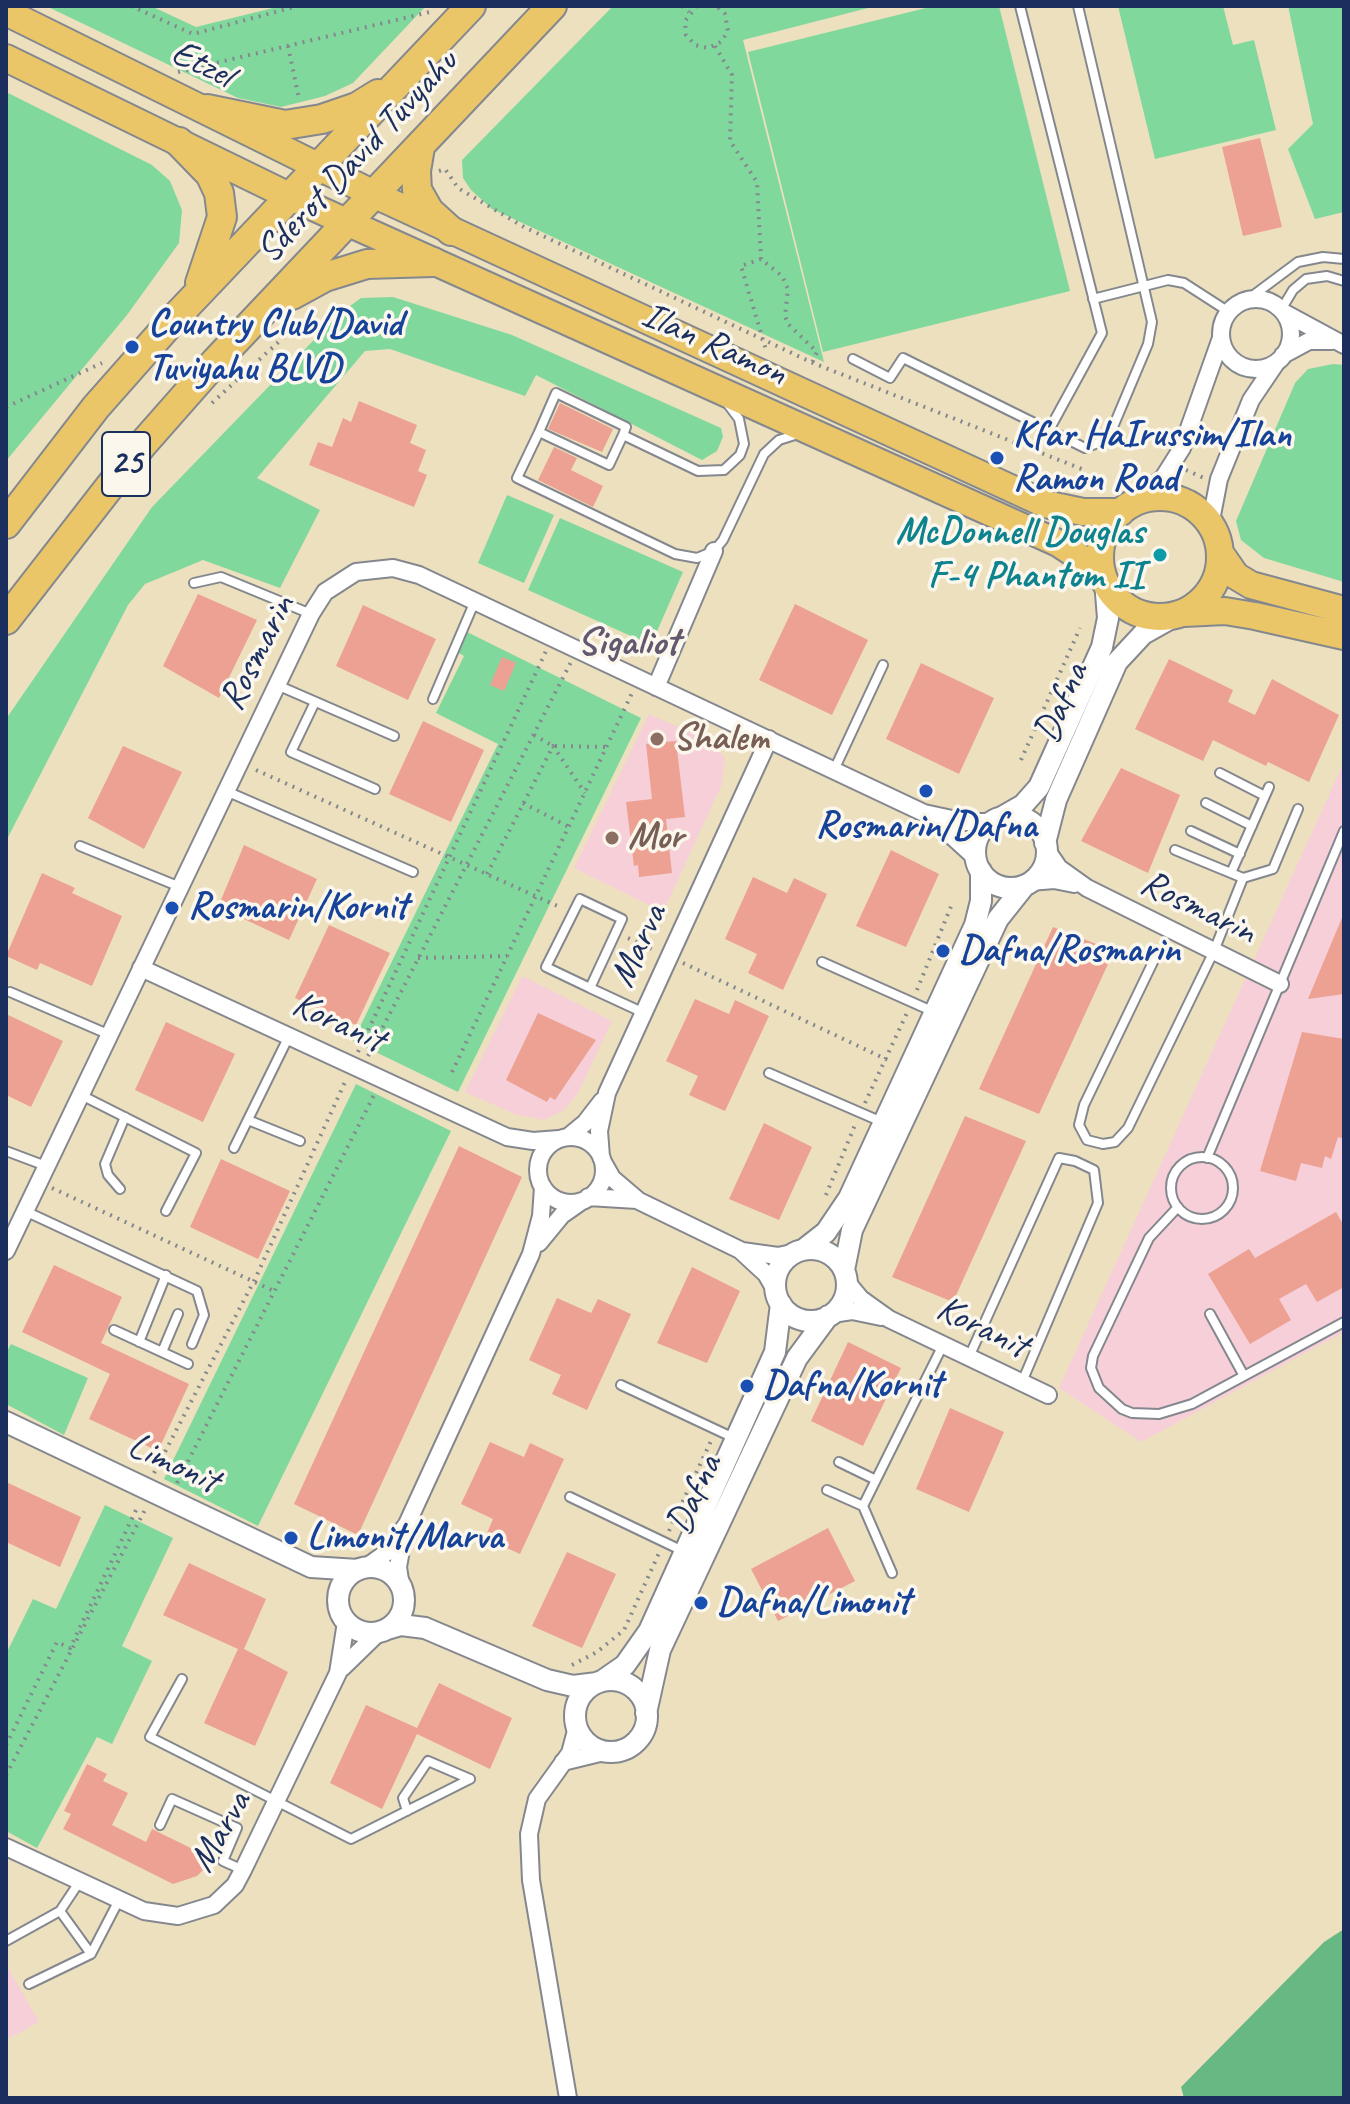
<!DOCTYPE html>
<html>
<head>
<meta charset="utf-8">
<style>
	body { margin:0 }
	#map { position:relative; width:1350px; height:2104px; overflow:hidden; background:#ede0bf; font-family:Caveat,sans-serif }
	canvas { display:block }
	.frame { position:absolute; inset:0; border:8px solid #1b2f5e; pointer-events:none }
</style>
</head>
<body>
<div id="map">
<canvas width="1350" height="2104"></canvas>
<div class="frame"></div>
</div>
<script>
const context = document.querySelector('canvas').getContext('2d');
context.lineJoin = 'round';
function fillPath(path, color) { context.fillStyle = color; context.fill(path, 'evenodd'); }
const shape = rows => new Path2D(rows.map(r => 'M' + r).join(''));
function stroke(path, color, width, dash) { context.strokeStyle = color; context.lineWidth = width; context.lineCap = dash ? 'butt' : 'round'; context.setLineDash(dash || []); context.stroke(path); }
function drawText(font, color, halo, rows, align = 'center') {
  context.font = font + ' Caveat,sans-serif'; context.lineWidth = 7; context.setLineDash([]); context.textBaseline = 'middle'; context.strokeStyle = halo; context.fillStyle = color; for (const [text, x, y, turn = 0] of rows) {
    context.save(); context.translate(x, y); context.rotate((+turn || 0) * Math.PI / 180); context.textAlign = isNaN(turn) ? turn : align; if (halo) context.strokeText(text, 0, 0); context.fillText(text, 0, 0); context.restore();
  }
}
const built = shape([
	[649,714,714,743,725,759,722,784,663,912,574,868],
	[1344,762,1344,1332,1141,1442,1059,1388],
	[522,976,612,1021,577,1095,564,1110,544,1120,517,1115,465,1092],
	[6,1964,39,2022,6,2040]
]);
const green = shape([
	[46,6,151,6,196,27,281,6,426,6,353,83,325,96,281,107,238,98],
	[613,6,876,6,743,40,824,362,492,209,471,190,463,178,462,160],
	[934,6,999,6,1070,291,823,352,748,52],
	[1118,6,1223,6,1233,45,1254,40,1276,130,1155,159],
	[1288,6,1344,6,1344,212,1315,219,1288,149,1313,124],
	[6,92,152,165,170,181,182,210,179,243,127,315,6,461],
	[393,297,512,335,721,428,723,437,717,451,702,460,536,375,525,396,390,349,365,351,257,478,320,510,280,588,203,560,145,584,128,605,6,841,6,719,152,507,339,314,361,298],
	[1333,364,1344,365,1344,582,1264,558,1241,540,1236,521,1295,383,1308,369],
	[507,495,554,515,524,583,478,563],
	[560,518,683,572,651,645,528,590],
	[463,630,641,718,458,1092,353,1041,498,744,436,713,464,656,453,650],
	[356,1084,451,1131,258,1526,164,1479],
	[11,1344,88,1378,64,1435,6,1404,6,1353],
	[105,1505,173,1538,122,1646,152,1661,112,1744,97,1737,37,1848,6,1831,6,1654,33,1599,56,1609]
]);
const forest = shape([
	[1344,1929,1344,2098,1184,2098,1181,2087,1324,1942]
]);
const building = shape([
	[1260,138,1282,227,1243,236,1222,147],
	[359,401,417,425,410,443,426,450,418,471,427,475,414,507,309,465,318,442,332,447,343,418,351,422],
	[560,403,613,429,602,452,548,429],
	[554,447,577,458,571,470,603,486,593,507,538,480],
	[198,594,257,620,219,698,163,666],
	[795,604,868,640,832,715,759,680],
	[363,605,436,639,408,700,336,666],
	[502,657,516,663,504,691,490,685],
	[1169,659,1233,690,1228,702,1255,715,1272,679,1339,715,1309,782,1268,762,1266,766,1213,740,1203,761,1135,729],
	[921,663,994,698,959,774,886,739],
	[423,721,484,750,451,822,389,794],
	[676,741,685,817,666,819,672,873,639,877,638,865,634,866,626,802,652,799,646,744],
	[123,746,182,772,144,849,88,818],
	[1121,768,1180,795,1148,873,1081,841],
	[244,845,317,879,289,940,218,907],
	[891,850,939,874,906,947,856,926],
	[42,873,75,888,72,893,122,916,92,986,40,963,37,970,6,956],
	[753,877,787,893,794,878,827,894,783,990,748,973,757,954,725,939],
	[1344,913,1344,994,1308,999],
	[329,925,390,953,356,1025,295,998],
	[1053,927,1114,951,1039,1114,979,1089],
	[695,999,729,1014,735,1000,769,1016,725,1111,689,1095,698,1076,666,1061],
	[538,1013,596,1040,555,1100,550,1097,547,1102,506,1080],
	[6,1014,63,1041,31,1107,6,1095],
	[166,1022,235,1054,203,1122,135,1090],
	[1302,1032,1344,1039,1344,1139,1338,1137,1331,1159,1325,1156,1322,1168,1301,1163,1296,1181,1260,1171],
	[965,1116,1026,1141,953,1302,892,1277],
	[764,1123,812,1147,779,1220,729,1199],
	[459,1146,522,1177,358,1535,294,1504],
	[221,1159,290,1191,258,1259,190,1227],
	[1336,1212,1344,1226,1344,1287,1317,1302,1306,1284,1279,1299,1291,1320,1250,1344,1208,1274,1249,1249,1255,1258],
	[54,1265,122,1297,101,1343,189,1384,158,1451,89,1419,110,1374,22,1332],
	[692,1267,740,1291,707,1363,657,1343],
	[557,1298,591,1313,598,1299,631,1314,587,1410,552,1394,561,1375,529,1360],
	[848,1342,901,1368,863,1446,811,1421],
	[950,1408,1004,1432,969,1512,916,1489],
	[490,1442,524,1457,530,1443,564,1459,520,1554,485,1538,493,1519,461,1504],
	[6,1482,81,1517,60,1567,6,1542],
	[828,1528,855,1581,778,1621,751,1569],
	[567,1552,616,1574,582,1648,532,1626],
	[189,1563,266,1599,244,1649,288,1672,255,1746,204,1723,238,1649,163,1615],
	[439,1683,512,1718,490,1769,417,1734,382,1809,330,1783,366,1705,417,1728],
	[87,1764,107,1774,103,1781,128,1793,112,1825,146,1842,152,1829,209,1857,203,1870,197,1876,173,1884,63,1829,71,1814,64,1811]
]);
const path = shape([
	[131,6,193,34,298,6],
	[682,6,689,12],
	[697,6,685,21,686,35,695,45,708,48,721,42,728,31,725,14,716,6],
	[288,46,299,99],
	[715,46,732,75,730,141,757,182,761,259,782,276,788,289,785,316,788,324,817,352,812,363],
	[178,72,434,11],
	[439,171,445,169,458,188,524,227,813,363,1087,471],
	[761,259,741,266,766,350],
	[212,403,309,314],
	[6,407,102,363],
	[1186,470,1204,478],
	[534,735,553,746,607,747],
	[1021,760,1080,628],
	[256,770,562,908],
	[523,803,569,827],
	[487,874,553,746,585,793],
	[628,938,656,951],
	[418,958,507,956],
	[683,963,892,1062],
	[917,990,952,904],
	[358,1052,546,651],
	[368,1056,571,662],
	[452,1072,633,691],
	[865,1103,907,1013],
	[52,1188,274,1291],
	[826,1195,855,1125],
	[154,1473,256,1277,345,1082],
	[177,1483,374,1095],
	[669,1531,711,1441],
	[572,1665,597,1652,624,1630,659,1553],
	[6,1745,57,1642,70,1648,138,1506],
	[6,1775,146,1508]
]);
const service = shape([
	[1020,6,1102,333,1049,430],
	[1093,299,1168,280,1184,283,1229,312],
	[1247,300,1298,262,1323,257,1344,259],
	[1281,310,1293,290,1306,279,1327,276,1344,281],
	[853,359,890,378,903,358,1085,448,1108,439,1148,344,1152,322,1078,6],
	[727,403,739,419,744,444,740,455,724,470,698,471,623,435,609,465,539,432,517,478,675,554,697,558,714,551,723,540,764,454,779,440,798,434],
	[539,432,556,393,626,427,623,435],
	[194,583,221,577,311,614],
	[277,685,394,736],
	[433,699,475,601],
	[315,702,291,752,375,789],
	[834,770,883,665],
	[1220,773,1265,796],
	[226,791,413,872],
	[1206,803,1252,826],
	[1191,831,1240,854],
	[80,846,180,887],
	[1231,873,1269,787],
	[1243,878,1273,869,1298,809],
	[580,899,622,919,590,988,546,967,580,899],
	[1154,960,1084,1105,1079,1125,1087,1140,1103,1144,1115,1142,1128,1128,1214,951,1243,878,1175,850],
	[822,962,934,1012],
	[590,988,644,1013],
	[10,992,110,1035],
	[769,1073,882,1122],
	[81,1095,196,1153,166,1211],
	[248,1120,300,1141],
	[234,1148,289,1036],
	[6,1151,46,1166],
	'1171 1188a31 31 0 1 1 62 0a31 31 0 1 1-62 0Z',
	[1207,1158,1344,831],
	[120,1189,108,1175,105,1164,125,1117],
	[1178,1207,1149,1238,1093,1356,1091,1368,1099,1388,1122,1409,1132,1413,1159,1414,1192,1404,1344,1322],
	[25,1211,197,1291,204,1315,192,1344],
	[1210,1314,1244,1376],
	[114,1330,188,1364],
	[139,1342,166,1275],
	[162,1352,178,1314],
	[969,1357,1059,1158,1075,1161,1094,1170,1098,1203,1022,1382],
	[621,1385,736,1439],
	[839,1462,876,1480],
	[827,1490,863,1506],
	[570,1497,685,1552],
	[892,1573,863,1506,943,1345],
	[182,1679,150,1737,351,1839,470,1779],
	[407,1811,403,1798,428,1761,470,1779],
	[160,1825,172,1799,237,1828,223,1861,243,1870],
	[60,1911,91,1954],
	[6,1941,60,1911,80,1881],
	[29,1984,91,1954,119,1900]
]);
const minor = shape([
	'1221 334a35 35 0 1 1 70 0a35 35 0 1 1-70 0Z',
	[1283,312,1344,345],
	[1283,355,1309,341,1332,341],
	[1132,504,1163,478,1182,448,1221,338],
	[1215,534,1212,515,1219,479,1251,400,1276,363],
	[656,687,714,551],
	[932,818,976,858],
	[1046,849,1059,868,1087,888,1280,984],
	[1030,882,1054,880,1074,884],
	[141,968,507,1137,533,1141,559,1139],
	[568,1137,585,1123,602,1101],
	'538 1170a33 33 0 1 1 66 0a33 33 0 1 1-66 0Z',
	[601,1157,599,1131,607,1093,769,739],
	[603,1162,612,1178,639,1201,740,1250,766,1274,777,1293],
	[588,1197,637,1200],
	[539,1243,562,1215,582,1201],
	[6,1251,311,614,325,592,356,572,393,568,419,575,924,813,966,822,992,822],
	[742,1251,778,1256,797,1252],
	[847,1282,861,1299,889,1319,1048,1395],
	[832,1314,852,1311,881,1317],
	[365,1568,386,1553,407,1524,531,1254,541,1216,543,1187],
	[401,1587,398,1567,404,1533],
	[342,1668,379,1632],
	[563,1762,608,1751],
	[6,1847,144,1911,178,1916,214,1905,235,1885,243,1870,338,1673,346,1622],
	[568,2098,531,1880,529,1834,537,1799,570,1753,577,1727]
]);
const tertiary = shape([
	'975 852a36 36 0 1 1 72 0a36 36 0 1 1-72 0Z',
	[1002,817,1023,805,1039,787,1102,647,1108,618,1105,581],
	[1045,843,1056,800,1117,662,1143,634,1175,616],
	'775 1285a36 36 0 1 1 72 0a36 36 0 1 1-72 0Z',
	[803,1250,826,1232,849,1198,975,925,981,901,981,871],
	[844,1270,852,1230,998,919,1025,885],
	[6,1422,311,1567,358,1570],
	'338 1600a33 33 0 1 1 66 0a33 33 0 1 1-66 0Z',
	[384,1630,401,1625,425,1628,547,1680,573,1686,597,1683],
	'575 1716a36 36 0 1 1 72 0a36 36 0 1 1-72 0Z',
	[602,1681,625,1665,649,1631,775,1352,781,1304],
	[646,1713,660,1650,797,1358,828,1316]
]);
const primary = shape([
	[6,12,386,200,1045,504,1083,512,1121,512],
	[6,58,291,197,1058,543,1102,572],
	'1100 557a60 60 0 1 1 120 0a60 60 0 1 1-120 0Z',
	[1220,553,1236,576,1251,585,1344,610],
	[1184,613,1225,611,1255,616,1344,636]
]);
const trunk = shape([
	[207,109,285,125,322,119,357,107,378,94],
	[179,142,210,174,219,193,222,217,200,283],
	[420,147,416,171,417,190,429,211,451,231],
	[292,295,325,277,367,264,433,262],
	[6,524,96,407,172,321,471,6],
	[6,620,142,445,216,361,552,6]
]);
const markers = [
	[132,347,8,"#1a4fb4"],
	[997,458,8,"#1a4fb4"],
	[1160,555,8,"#0f9aa8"],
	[657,739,8,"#8d6e63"],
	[926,791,8,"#1a4fb4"],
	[612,838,8,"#8d6e63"],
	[172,908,8,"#1a4fb4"],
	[943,951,8,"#1a4fb4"],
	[747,1386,8,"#1a4fb4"],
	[291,1538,8,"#1a4fb4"],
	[701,1603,8,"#1a4fb4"]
];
const shields = [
	[126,464,48]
];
const shieldNames = [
	["25",126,464]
];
const streetNames = [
	["Etzel",202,65,26],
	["Sderot David Tuvyahu",358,157,-47],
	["Ilan Ramon",714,345,24],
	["Rosmarin",258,653,-63],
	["Dafna",1062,703,-66],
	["Rosmarin",1198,908,26],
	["Marva",639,946,-65],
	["Koranit",338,1023,25],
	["Koranit",982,1328,26],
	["Limonit",173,1464,25],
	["Dafna",695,1495,-65],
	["Marva",221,1832,-60]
];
const transitNames = [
	["Country Club/David",148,325],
	["Tuviyahu BLVD",148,369],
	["Kfar HaIrussim/Ilan",1013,436],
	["Ramon Road",1013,480],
	["Rosmarin/Dafna",926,827,"center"],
	["Rosmarin/Kornit",188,908],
	["Dafna/Rosmarin",959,951],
	["Dafna/Kornit",763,1386],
	["Limonit/Marva",307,1538],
	["Dafna/Limonit",717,1603]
];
const cultureNames = [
	["McDonnell Douglas",1144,533],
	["F-4 Phantom II",1144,577]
];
const educationNames = [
	["Shalem",673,739],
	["Mor",628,838]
];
const neighbourhoodNames = [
	["Sigaliot",628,644]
];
fillPath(built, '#f6cfd8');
fillPath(green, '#81d89d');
fillPath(forest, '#68b884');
fillPath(building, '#eca192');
stroke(service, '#84888e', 12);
stroke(minor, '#84888e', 20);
stroke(tertiary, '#84888e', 24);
stroke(primary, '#84888e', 30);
stroke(trunk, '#84888e', 32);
stroke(path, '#84888e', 4, [2, 6]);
stroke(service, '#fff', 8);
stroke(minor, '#fff', 16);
stroke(tertiary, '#fff', 20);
stroke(primary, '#eac669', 26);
stroke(trunk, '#eac669', 28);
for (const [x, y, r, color] of markers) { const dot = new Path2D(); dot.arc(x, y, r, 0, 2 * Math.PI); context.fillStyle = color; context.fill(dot); stroke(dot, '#fbf7ec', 3); }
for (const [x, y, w] of shields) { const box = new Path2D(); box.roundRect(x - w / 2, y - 32, w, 64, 6); context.fillStyle = '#fbf7ec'; context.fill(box); stroke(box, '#1b2f5e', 2); }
drawText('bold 36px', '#1b2f5e', null, shieldNames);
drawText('38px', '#1b2f5e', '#fbf7ec', streetNames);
drawText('bold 38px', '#164399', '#fbf7ec', transitNames, 'left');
drawText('bold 38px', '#0d838f', '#fbf7ec', cultureNames, 'right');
drawText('bold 38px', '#785e54', '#fbf7ec', educationNames, 'left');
drawText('bold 40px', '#645770', '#fbf7ec', neighbourhoodNames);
</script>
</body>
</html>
